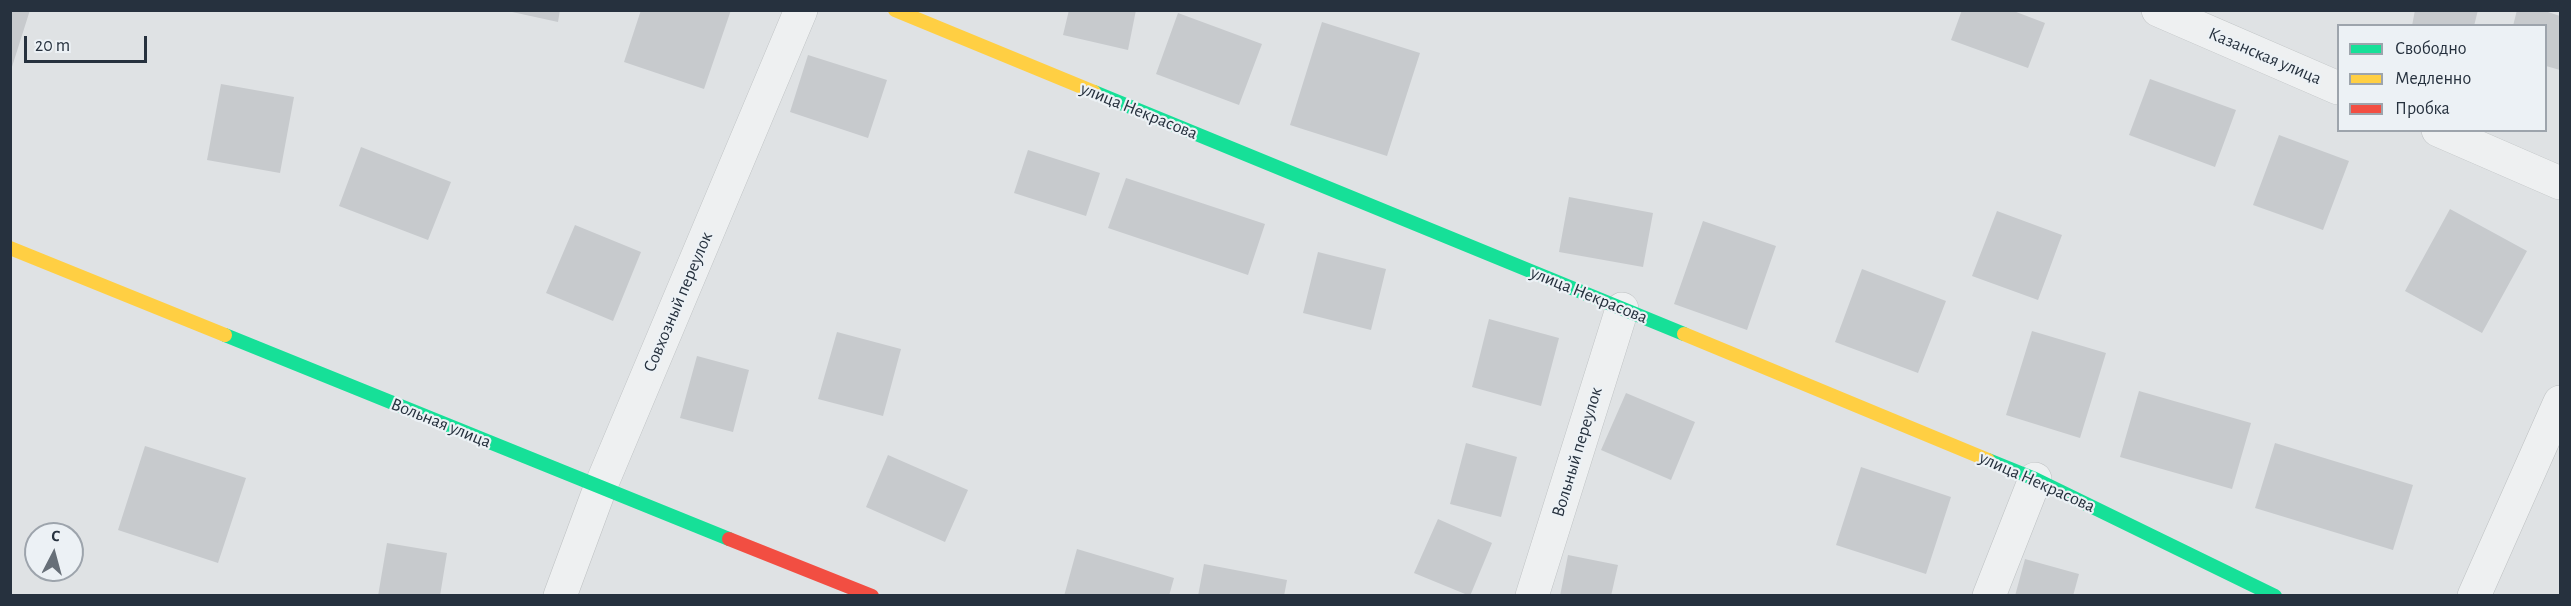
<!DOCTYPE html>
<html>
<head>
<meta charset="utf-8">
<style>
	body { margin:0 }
	#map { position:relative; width:2571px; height:606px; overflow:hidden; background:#dfe2e4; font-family:"Alegreya Sans",sans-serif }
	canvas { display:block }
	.frame { position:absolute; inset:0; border:12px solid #26313e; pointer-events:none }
	.legend { position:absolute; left:2337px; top:24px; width:210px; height:108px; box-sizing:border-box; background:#ecf1f5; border:2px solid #9da4ac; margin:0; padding:8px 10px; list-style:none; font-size:18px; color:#26313e }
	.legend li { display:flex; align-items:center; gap:12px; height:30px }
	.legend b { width:30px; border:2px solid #9da4ac }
	.north { position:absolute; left:24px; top:522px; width:60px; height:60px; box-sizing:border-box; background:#ecf1f5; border:2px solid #9da4ac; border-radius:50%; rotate:6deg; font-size:16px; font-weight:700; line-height:24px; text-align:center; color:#26313e }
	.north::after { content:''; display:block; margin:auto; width:21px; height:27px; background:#676f78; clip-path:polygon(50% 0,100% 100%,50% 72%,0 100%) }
	.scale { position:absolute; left:24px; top:36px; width:123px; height:27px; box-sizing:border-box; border:3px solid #26313e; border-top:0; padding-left:8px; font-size:18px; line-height:21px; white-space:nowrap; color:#26313e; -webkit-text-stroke:4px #ecf1f5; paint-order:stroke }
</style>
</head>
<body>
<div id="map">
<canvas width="2571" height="606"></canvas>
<div class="frame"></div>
<ul class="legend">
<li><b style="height:8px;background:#16e098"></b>Свободно</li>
<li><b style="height:8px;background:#ffcf43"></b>Медленно</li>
<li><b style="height:8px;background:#f24e42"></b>Пробка</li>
</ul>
<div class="north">С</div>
<div class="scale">20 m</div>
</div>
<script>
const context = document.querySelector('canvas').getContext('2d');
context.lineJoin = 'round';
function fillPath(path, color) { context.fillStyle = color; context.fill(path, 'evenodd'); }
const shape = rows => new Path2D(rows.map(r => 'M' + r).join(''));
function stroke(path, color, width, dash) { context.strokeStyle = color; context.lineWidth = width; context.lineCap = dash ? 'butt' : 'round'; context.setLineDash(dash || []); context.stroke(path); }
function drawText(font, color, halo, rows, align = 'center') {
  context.font = font + ' "Alegreya Sans",sans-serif'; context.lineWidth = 4.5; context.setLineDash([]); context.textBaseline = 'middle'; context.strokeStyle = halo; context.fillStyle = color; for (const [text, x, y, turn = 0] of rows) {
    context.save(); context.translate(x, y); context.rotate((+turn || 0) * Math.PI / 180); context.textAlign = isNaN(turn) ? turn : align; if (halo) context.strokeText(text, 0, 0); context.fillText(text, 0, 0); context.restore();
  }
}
const building = shape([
	[10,10,30,10,11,70,10,70],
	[503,10,560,10,558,22],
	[641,10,731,10,704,89,624,62],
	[1069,10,1136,10,1128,50,1063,35],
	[1962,10,2011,10,2045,23,2028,68,1951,40],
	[2415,10,2478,10,2474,26,2412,26],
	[2517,10,2542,10,2560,16,2560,70,2546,66,2546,26,2513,26],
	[1178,13,1262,44,1239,105,1156,74],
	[1322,22,1420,53,1387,156,1290,125],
	[808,55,887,80,868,138,790,112],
	[2150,79,2236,110,2215,167,2129,135],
	[221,84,294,97,280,173,207,160],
	[2279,135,2349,161,2323,230,2253,205],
	[361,147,451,182,428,240,339,206],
	[1028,150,1100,173,1086,216,1014,193],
	[1126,178,1265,224,1248,275,1108,228],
	[1569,197,1653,213,1643,267,1559,252],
	[2450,209,2527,251,2482,333,2405,291],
	[1997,211,2062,235,2038,300,1972,276],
	[1703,221,1776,246,1747,330,1674,304],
	[575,225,641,252,613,321,546,293],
	[1318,252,1386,269,1371,330,1303,313],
	[1862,269,1946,301,1918,373,1835,342],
	[1489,319,1559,338,1541,406,1472,387],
	[2032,331,2106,353,2080,438,2006,415],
	[837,332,901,349,883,416,818,399],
	[697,356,749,370,733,432,680,418],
	[2139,391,2251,423,2232,489,2120,457],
	[1626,393,1695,422,1671,480,1601,450],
	[1466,443,1517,457,1501,517,1450,504],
	[2275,443,2413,485,2393,550,2255,508],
	[145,446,246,478,218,563,118,530],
	[888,455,968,490,945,542,866,507],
	[1861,467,1951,497,1926,574,1836,545],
	[1438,519,1492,543,1470,596,1414,573],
	[387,543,447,553,440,596,378,596],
	[1077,549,1174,578,1169,596,1064,596],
	[1568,555,1618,565,1611,596,1560,596],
	[2025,559,2079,574,2073,596,2015,596],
	[1204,564,1287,580,1284,596,1198,596]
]);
const street = shape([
	[2158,10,2338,88],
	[2438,130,2560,183],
	[560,596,600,488,801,10],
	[1532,596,1622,309],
	[1989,596,2035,479],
	[2474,596,2560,402]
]);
const fast = shape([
	[1094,92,1684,334],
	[225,335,729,539],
	[1988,460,2035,479,2275,596]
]);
const slow = shape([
	[895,10,1094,92],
	[10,248,225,335],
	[1684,334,1988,460]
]);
const jam = shape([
	[729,539,872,596]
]);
const streetNames = [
	["Казанская улица",2265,56,23],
	["улица Некрасова",1139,111,22],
	["улица Некрасова",1589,295,22],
	["Совхозный переулок",678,302,-67],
	["Вольная улица",441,423,22],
	["Вольный переулок",1577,452,-73],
	["улица Некрасова",2037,482,24]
];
fillPath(building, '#c7cacd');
stroke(street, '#bdc0c2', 34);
stroke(street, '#eef0f1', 33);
stroke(fast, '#16e098', 14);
stroke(slow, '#ffcf43', 14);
stroke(jam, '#f24e42', 14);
drawText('18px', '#26313e', '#ecf1f5', streetNames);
</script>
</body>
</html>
